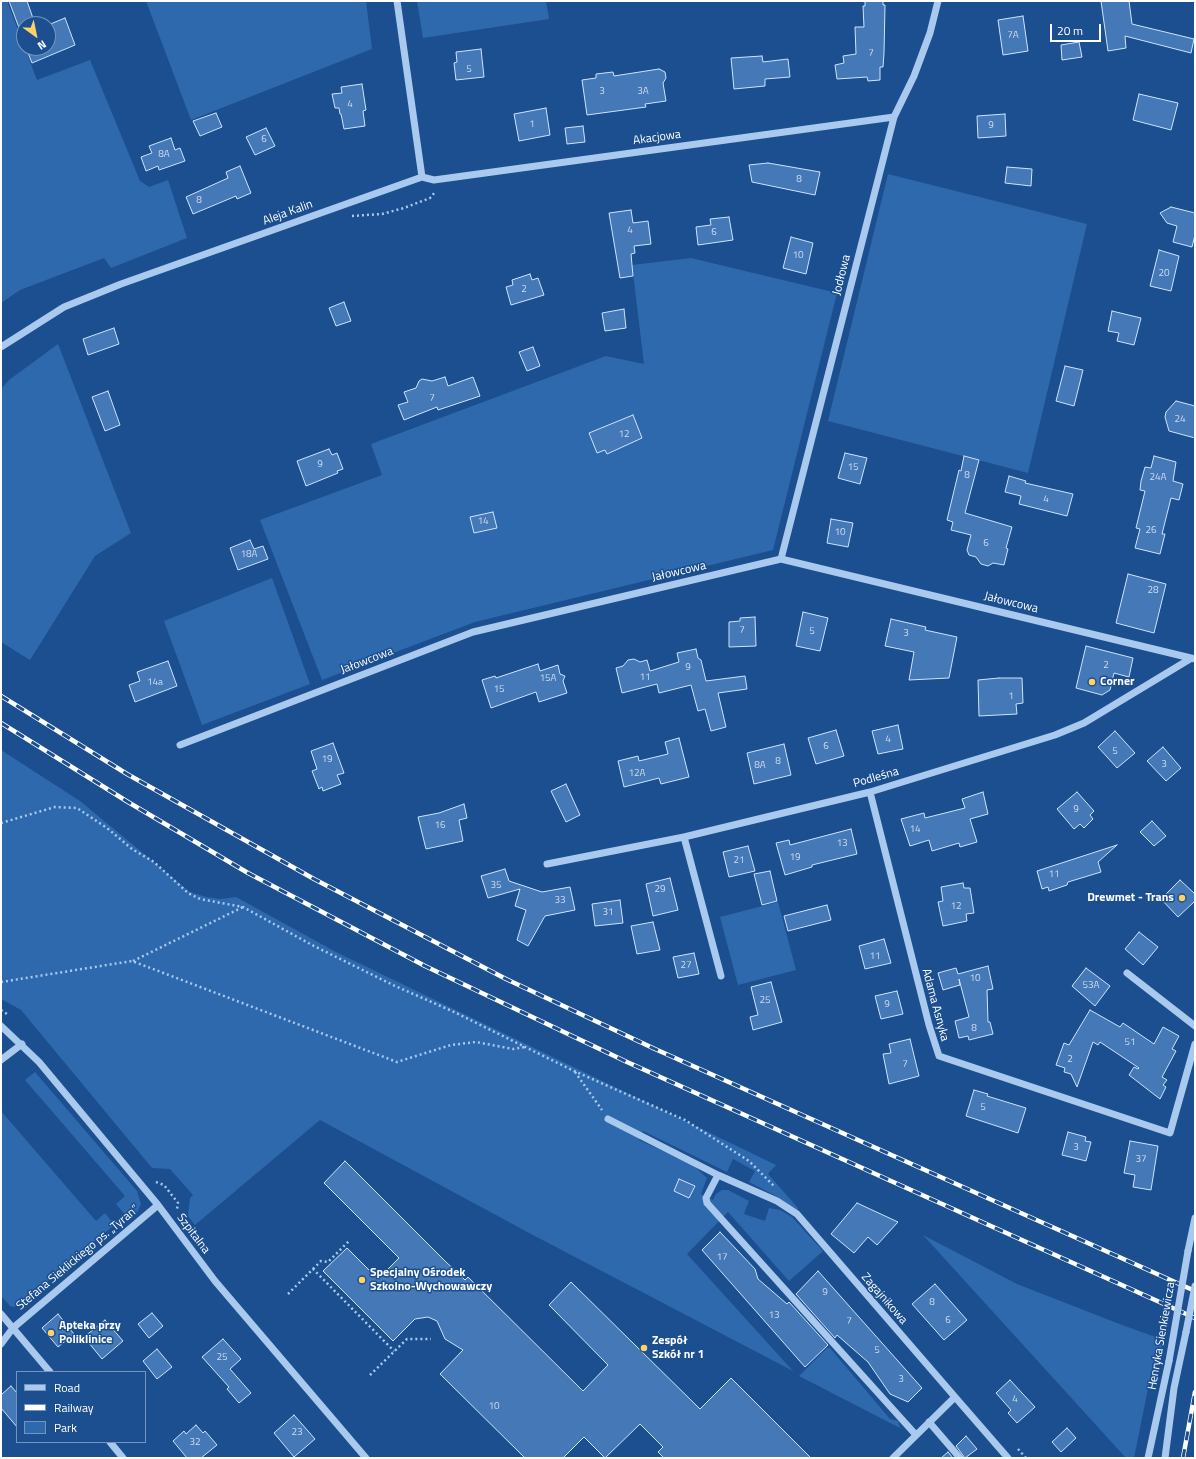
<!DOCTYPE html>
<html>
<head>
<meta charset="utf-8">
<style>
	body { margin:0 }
	#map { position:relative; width:1196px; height:1459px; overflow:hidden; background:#1b4f8f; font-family:"Titillium Web",sans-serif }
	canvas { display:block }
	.frame { position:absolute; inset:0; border:2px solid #fff; pointer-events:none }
	.legend { position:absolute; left:16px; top:1371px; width:130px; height:72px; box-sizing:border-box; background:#1b4f8f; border:1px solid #7695bc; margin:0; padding:5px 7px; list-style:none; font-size:12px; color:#fff }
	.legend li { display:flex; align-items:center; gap:8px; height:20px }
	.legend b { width:20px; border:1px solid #7695bc }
	.north { position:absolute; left:16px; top:16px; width:40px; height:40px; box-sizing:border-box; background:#1b4f8f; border:1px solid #7695bc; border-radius:50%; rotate:147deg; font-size:11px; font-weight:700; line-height:16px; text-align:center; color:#fff }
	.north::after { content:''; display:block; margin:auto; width:14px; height:18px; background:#ffd166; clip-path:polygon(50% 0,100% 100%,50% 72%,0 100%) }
	.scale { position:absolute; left:1050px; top:24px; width:51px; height:18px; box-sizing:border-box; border:2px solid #fff; border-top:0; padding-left:5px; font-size:12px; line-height:14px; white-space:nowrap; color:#fff; -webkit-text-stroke:3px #1b4f8f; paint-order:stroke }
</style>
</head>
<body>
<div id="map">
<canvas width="1196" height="1459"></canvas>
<div class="frame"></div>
<ul class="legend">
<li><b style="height:5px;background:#a9c9ee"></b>Road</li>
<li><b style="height:5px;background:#fff"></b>Railway</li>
<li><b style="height:11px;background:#2e69ad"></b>Park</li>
</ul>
<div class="north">N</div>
<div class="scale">20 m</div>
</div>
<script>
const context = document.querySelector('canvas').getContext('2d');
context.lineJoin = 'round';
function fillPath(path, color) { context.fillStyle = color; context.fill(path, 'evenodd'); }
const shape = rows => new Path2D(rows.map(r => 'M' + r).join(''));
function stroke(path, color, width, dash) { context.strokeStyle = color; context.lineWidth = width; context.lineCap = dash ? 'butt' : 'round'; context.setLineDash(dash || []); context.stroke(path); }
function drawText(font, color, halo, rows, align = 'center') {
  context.font = font + ' "Titillium Web",sans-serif'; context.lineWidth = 3; context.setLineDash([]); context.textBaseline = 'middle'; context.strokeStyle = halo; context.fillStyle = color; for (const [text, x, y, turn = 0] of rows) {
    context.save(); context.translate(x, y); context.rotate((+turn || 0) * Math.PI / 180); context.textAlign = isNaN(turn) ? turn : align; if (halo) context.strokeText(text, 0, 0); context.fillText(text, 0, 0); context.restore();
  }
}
const green = shape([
	[1,1,7,1,37,80,90,60,140,181,149,187,168,180,187,238,111,268,104,258,20,290,1,303],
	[146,1,366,1,372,49,191,120],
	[417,1,546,1,549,19,423,38],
	[888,174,1087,224,1028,473,828,421],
	[691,258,837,293,773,550,475,622,322,680,260,520,382,475,371,444,606,356,644,364,632,265],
	[58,344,131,533,95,556,30,660,1,642,1,389,9,380],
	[272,578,310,684,202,725,164,621],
	[1,750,80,801,190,892,206,897,220,899,236,897,336,952,776,1165,768,1174,798,1208,797,1211,776,1196,749,1182,755,1171,733,1159,727,1172,643,1131,639,1140,693,1165,707,1178,701,1194,713,1200,716,1194,722,1190,728,1190,749,1201,744,1214,765,1221,769,1208,780,1210,792,1217,823,1251,789,1281,728,1212,687,1254,793,1371,531,1234,320,1120,195,1225,188,1216,190,1198,193,1195,170,1169,152,1168,21,1010,1,999],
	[778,902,796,970,738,985,720,917],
	[35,1072,137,1191,141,1204,138,1211,134,1215,126,1216,116,1204,125,1196,25,1080],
	[1,1111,96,1221,105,1213,112,1222,113,1226,21,1304,14,1307,10,1306,1,1296],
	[923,1235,1017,1284,1122,1325,1164,1340,1160,1358,1152,1369,1134,1458,1126,1458],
	[827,1348,830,1348,890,1419,898,1421,900,1428,799,1376]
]);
const building = shape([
	[9,1,27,1,35,24,24,24,24,41,9,1],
	[865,1,883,1,883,5,885,5,884,53,883,67,880,67,880,80,868,81,867,77,837,79,835,65,844,63,843,56,856,54,855,27,864,27,863,6,865,6,865,1],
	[1101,1,1129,1,1132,24,1194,39,1191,53,1125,36,1126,48,1108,51,1101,1],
	[1023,16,1028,51,1003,55,998,20,1023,16],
	[65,18,75,45,32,63,26,48,48,48,48,25,65,18],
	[1079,42,1082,57,1062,60,1061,45,1079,42],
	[481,49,484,77,456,80,454,63,457,62,456,52,481,49],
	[762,56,763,62,788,59,790,77,765,79,765,86,734,89,731,58,762,56],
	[659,69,665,72,666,78,663,83,666,101,645,104,646,107,587,115,582,80,596,78,596,74,613,72,614,76,659,69],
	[362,84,366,110,363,111,365,126,344,129,341,114,340,114,339,108,335,108,332,94,342,93,341,87,362,84],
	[1139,94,1178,103,1171,130,1133,120,1139,94],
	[546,108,550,135,519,141,514,114,546,108],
	[216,113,222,127,200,136,193,121,216,113],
	[1005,114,1006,136,978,138,977,116,1005,114],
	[583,126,585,142,567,144,565,128,583,126],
	[266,128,275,146,255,155,246,137,266,128],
	[171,138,175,150,180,148,185,161,159,170,158,166,146,171,141,157,152,153,149,146,171,138],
	[768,163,820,172,815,195,752,182,749,165,768,163],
	[240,166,251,193,237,199,236,196,193,214,186,197,228,178,226,172,240,166],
	[1007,167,1032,169,1031,186,1005,183,1007,167],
	[1171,207,1195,213,1195,235,1192,247,1173,242,1177,226,1167,223,1160,213,1171,207],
	[631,210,633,223,648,221,651,244,634,246,635,253,631,254,633,276,620,278,609,213,631,210],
	[729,217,733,240,698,245,696,227,711,225,710,219,729,217],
	[791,237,813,243,806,274,783,268,791,237],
	[1159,250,1179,256,1171,291,1150,286,1159,250],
	[530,274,532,280,538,278,544,295,511,305,506,287,513,285,512,280,530,274],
	[344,302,351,321,336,326,329,308,344,302],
	[624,309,626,328,605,331,602,313,624,309],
	[1112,311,1141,318,1134,345,1117,341,1119,333,1108,331,1112,311],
	[114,328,119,344,88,355,83,339,114,328],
	[533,347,540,366,527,371,519,352,533,347],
	[1065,366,1083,370,1074,406,1056,401,1065,366],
	[445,377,448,386,473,377,480,396,438,410,437,407,404,420,398,405,408,402,404,392,416,388,419,381,422,379,432,381,445,377],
	[108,391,120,425,105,431,92,397,108,391],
	[1176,401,1195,406,1195,438,1169,431,1165,417,1166,412,1176,401],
	[633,415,642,438,607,454,605,450,597,453,589,433,633,415],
	[329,449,332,455,337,453,343,469,337,471,338,473,306,486,297,461,329,449],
	[845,453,867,458,860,484,838,478,845,453],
	[964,456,979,460,965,513,1012,527,1006,548,1008,549,1004,565,993,563,988,566,981,564,976,557,969,555,967,550,971,535,951,530,953,522,947,520,959,470,961,471,964,456],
	[1154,456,1176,462,1173,481,1183,484,1179,500,1171,498,1162,534,1165,534,1160,554,1135,548,1140,529,1136,528,1145,491,1140,490,1141,481,1145,467,1151,468,1154,456],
	[1009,476,1026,481,1025,483,1073,494,1067,516,1019,504,1021,496,1005,492,1009,476],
	[493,512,497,528,474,533,470,517,493,512],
	[831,519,853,523,848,547,827,543,831,519],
	[250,540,254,549,263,546,268,559,238,570,230,548,250,540],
	[1128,574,1166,584,1154,633,1116,623,1128,574],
	[803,612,828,618,820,651,796,646,803,612],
	[755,617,756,646,729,647,729,622,740,621,740,618,755,617],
	[891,619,926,627,925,630,957,637,949,678,909,680,914,652,885,646,891,619],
	[1086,646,1133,658,1129,677,1114,673,1110,690,1102,695,1076,688,1086,646],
	[696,649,698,658,701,660,706,681,745,676,747,689,718,693,726,727,711,731,705,709,698,711,691,685,659,693,657,684,622,693,616,668,623,666,628,660,634,659,640,662,647,660,650,671,679,662,677,653,696,649],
	[168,661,177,686,135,702,129,685,140,681,137,672,168,661],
	[538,664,540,671,558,665,560,674,565,676,563,681,567,693,539,702,536,692,491,708,482,680,495,676,496,678,538,664],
	[999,678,1022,678,1023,703,1016,704,1017,714,979,716,978,680,999,678],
	[898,725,903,749,878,754,872,731,898,725],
	[836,730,844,756,816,764,808,738,836,730],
	[1115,731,1135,753,1117,768,1098,747,1115,731],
	[679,738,689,777,661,784,659,778,624,787,618,761,638,756,639,761,668,754,665,742,679,738],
	[333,743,344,773,337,775,341,784,323,791,322,787,319,789,312,771,317,769,311,751,333,743],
	[784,744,791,775,754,784,747,753,784,744],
	[1163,747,1181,768,1166,781,1147,761,1163,747],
	[566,784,580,815,566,822,551,791,566,784],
	[983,792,988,814,970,819,977,842,960,847,959,843,932,851,929,840,910,846,901,819,924,813,925,818,965,808,962,799,983,792],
	[1077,792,1094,811,1090,815,1093,819,1084,828,1080,824,1074,829,1057,809,1077,792],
	[464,804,467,818,459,820,463,841,426,849,418,817,439,813,464,804],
	[1152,821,1166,836,1154,846,1140,832,1152,821],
	[851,829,857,854,812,865,812,867,785,875,776,843,789,840,790,845,851,829],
	[1117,845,1098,862,1101,872,1068,882,1067,885,1049,891,1048,887,1042,889,1037,871,1117,845],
	[748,846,755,871,729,877,723,852,748,846],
	[505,869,509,881,542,892,570,887,575,910,545,916,528,946,517,940,526,910,515,906,520,889,488,898,481,876,505,869],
	[770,871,777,901,762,905,754,874,770,871],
	[670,878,678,910,653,916,646,884,670,878],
	[1180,880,1195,894,1195,901,1178,917,1161,899,1180,880],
	[963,883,964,888,970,888,974,913,966,914,967,921,943,926,938,902,943,901,941,887,963,883],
	[620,900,623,923,595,926,592,904,620,900],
	[827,905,831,920,788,931,784,916,827,905],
	[653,922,660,950,637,954,631,926,653,922],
	[1139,932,1158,947,1143,965,1125,949,1139,932],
	[884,939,891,963,865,969,859,946,884,939],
	[694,953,699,974,678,978,673,957,694,953],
	[988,966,993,989,987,990,988,1022,990,1022,993,1034,969,1040,968,1036,959,1038,955,1021,969,1017,959,979,960,985,943,990,938,973,956,968,958,974,988,966],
	[1086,968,1110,986,1095,1006,1072,986,1086,968],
	[771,982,782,1022,753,1030,750,1017,758,1015,751,987,771,982],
	[897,991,903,1014,881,1019,875,996,897,991],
	[1090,1010,1120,1027,1123,1023,1154,1044,1163,1027,1179,1036,1172,1049,1176,1051,1162,1077,1167,1080,1163,1085,1166,1087,1160,1099,1129,1075,1134,1067,1138,1069,1139,1068,1100,1042,1098,1045,1093,1042,1077,1087,1071,1074,1064,1072,1065,1068,1056,1065,1064,1043,1069,1045,1090,1010],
	[910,1039,919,1076,889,1084,883,1054,891,1053,889,1044,910,1039],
	[974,1090,988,1094,987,1096,1026,1108,1018,1133,966,1116,974,1090],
	[1068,1132,1086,1137,1085,1141,1091,1142,1086,1161,1062,1155,1068,1132],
	[1130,1141,1158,1146,1151,1190,1133,1187,1135,1175,1124,1173,1130,1141],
	[345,1161,445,1261,465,1280,468,1277,583,1391,608,1365,549,1305,571,1282,700,1409,731,1378,811,1458,664,1458,658,1452,663,1447,640,1424,605,1458,584,1437,563,1458,525,1458,440,1374,463,1350,445,1339,437,1321,428,1317,415,1319,393,1341,323,1271,347,1248,378,1279,399,1258,324,1183,345,1161],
	[679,1179,695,1186,689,1198,674,1191,679,1179],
	[857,1203,898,1222,877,1245,868,1237,854,1253,831,1234,857,1203],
	[720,1232,755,1269,758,1279,787,1304,789,1302,828,1345,805,1367,702,1250,720,1232],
	[818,1271,922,1388,908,1402,890,1394,868,1362,837,1335,835,1338,796,1294,818,1271],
	[935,1284,967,1320,944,1340,912,1304,935,1284],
	[152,1313,163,1326,149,1338,138,1324,152,1313],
	[58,1314,74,1334,58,1347,42,1328,58,1314],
	[105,1320,123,1341,102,1359,84,1337,105,1320],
	[223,1339,241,1359,230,1369,251,1393,239,1403,227,1389,229,1387,202,1357,223,1339],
	[157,1349,172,1367,157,1379,143,1361,157,1349],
	[1010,1380,1035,1407,1017,1423,1008,1413,1011,1410,996,1393,1010,1380],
	[11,1386,17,1393,17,1427,1,1408,1,1395,11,1386],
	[294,1415,315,1439,294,1457,274,1433,294,1415],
	[196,1425,203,1433,205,1431,217,1445,201,1458,187,1458,173,1441,184,1431,186,1434,196,1425],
	[1067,1428,1076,1438,1061,1452,1052,1442,1067,1428],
	[966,1436,977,1449,965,1458,956,1446,966,1436],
	[948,1452,953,1458,941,1458,948,1452]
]);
const path = shape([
	[352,216,382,214,404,208,430,198,435,192],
	[1,823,55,807,77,808,107,828,132,849,154,862,188,893,200,899,243,907,312,945,395,986,452,1011,574,1071,685,1120,749,1161,774,1186],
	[133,961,243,907],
	[1,982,132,961,397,1062,451,1045,476,1042,513,1049,525,1047],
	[1,1010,7,1014],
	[575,1072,602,1110],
	[156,1182,164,1185,178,1203,177,1209],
	[313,1269,321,1261,328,1262,350,1240],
	[288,1294,313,1269,394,1351],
	[370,1375,407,1339,431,1339],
	[1018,1449,1026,1458]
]);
const minor = shape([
	[397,1,422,177],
	[422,177,434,180,894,117],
	[1,347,64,307,121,284,422,177],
	[781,559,894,117,914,76,930,33,938,1],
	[180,745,473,632,781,559,1195,659],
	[870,792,929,1025,939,1056,1170,1133,1195,1044],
	[684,837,721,976],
	[547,864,684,837,870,792,1055,735,1084,723,1190,659],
	[1127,973,1195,1026],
	[1,1026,39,1062,158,1205,215,1281,366,1458],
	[1,1060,22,1044],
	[608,1119,718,1175,777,1201,797,1214,955,1397],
	[718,1175,706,1198,707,1203,916,1435],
	[1188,1251,1195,1218],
	[1,1314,50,1372],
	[1,1344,13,1328,158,1205],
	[929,1422,960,1458],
	[110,1442,123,1458],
	[893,1458,955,1397,1008,1458],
	[1148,1458,1169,1361],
	[1165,1458,1174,1388,1186,1332]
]);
const rail = shape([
	[1,696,127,774,314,879,506,979,655,1049,1195,1291],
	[1,723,128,802,248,873,425,966,627,1062,1195,1318],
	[1183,1458,1195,1392]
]);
const minorBridge = shape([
	[1186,1332,1195,1286],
	[1169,1361,1188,1251]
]);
const markers = [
	[1092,682,4,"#ffd166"],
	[1182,898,4,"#ffd166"],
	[362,1280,4,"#ffd166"],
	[51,1333,4,"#ffd166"],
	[644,1348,4,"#ffd166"]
];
const numberNames = [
	["7A",1013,36],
	["7",871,54],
	["5",469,70],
	["3",602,92],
	["3A",643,92],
	["4",350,105],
	["1",532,125],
	["9",991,126],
	["6",264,140],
	["8A",164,155],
	["8",799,180],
	["8",199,201],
	["4",630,231],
	["6",714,233],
	["10",798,256],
	["20",1164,274],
	["2",524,290],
	["7",432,399],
	["24",1180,420],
	["12",624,435],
	["9",320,465],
	["15",853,468],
	["8",967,476],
	["24A",1158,478],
	["4",1046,500],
	["14",483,522],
	["26",1151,531],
	["10",840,533],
	["6",986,544],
	["18A",249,555],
	["28",1153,591],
	["7",742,631],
	["5",812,632],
	["3",906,634],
	["2",1106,666],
	["9",688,668],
	["11",645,678],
	["15A",548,679],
	["14a",155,683],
	["15",499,690],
	["1",1011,697],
	["4",888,740],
	["6",826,747],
	["5",1115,752],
	["19",327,760],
	["8",778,762],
	["3",1164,765],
	["8A",760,766],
	["12A",637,774],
	["9",1076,810],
	["16",440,826],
	["14",915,830],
	["13",842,844],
	["19",795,858],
	["21",739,861],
	["11",1054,875],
	["35",496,886],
	["29",660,890],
	["33",560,901],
	["12",956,907],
	["31",608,913],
	["11",875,957],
	["27",686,966],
	["10",975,979],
	["53A",1091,986],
	["25",765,1001],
	["9",887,1005],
	["8",974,1029],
	["51",1130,1043],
	["2",1070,1060],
	["7",905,1065],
	["5",983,1108],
	["3",1076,1148],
	["37",1141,1160],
	["17",722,1258],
	["9",825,1293],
	["8",932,1303],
	["13",774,1316],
	["6",948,1321],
	["7",849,1322],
	["5",877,1351],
	["25",222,1358],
	["3",901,1380],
	["4",1015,1400],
	["10",494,1407],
	["23",297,1433],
	["32",195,1443]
];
const streetNames = [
	["Akacjowa",657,138,-8],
	["Aleja Kalin",288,213,-20],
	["Jodłowa",842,275,-76],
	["Jałowcowa",679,572,-13],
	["Jałowcowa",1011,603,14],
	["Jałowcowa",367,661,-21],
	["Podleśna",876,778,-16],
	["Adama Asnyka",935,1005,75],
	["Szpitalna",193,1234,53],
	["Stefana Sieklickiego ps. „Tyran”",78,1258,-40],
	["Zagajnikowa",884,1299,49],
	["Henryka Sienkiewicza",1162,1336,-80]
];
const poiNames = [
	["Corner",1100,682],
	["Drewmet - Trans",1174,898,"right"],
	["Specjalny Ośrodek",370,1273],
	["Szkolno-Wychowawczy",370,1287],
	["Apteka przy",59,1326],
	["Poliklinice",59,1340],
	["Zespół",652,1341],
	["Szkół nr 1",652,1355]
];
fillPath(green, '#2e69ad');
fillPath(building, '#4478b7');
stroke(building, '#cfe3fa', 1);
stroke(path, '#a9c9ee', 2.5, [2, 3]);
stroke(minor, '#a9c9ee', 7);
stroke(rail, '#fff', 4.5);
stroke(rail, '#1b4f8f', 3, [9]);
stroke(minorBridge, '#a9c9ee', 7);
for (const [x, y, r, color] of markers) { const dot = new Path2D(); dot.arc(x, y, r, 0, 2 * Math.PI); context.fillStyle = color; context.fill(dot); stroke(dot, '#1b4f8f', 1.5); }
drawText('10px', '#d0dded', null, numberNames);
drawText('12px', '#fff', '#1b4f8f', streetNames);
drawText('bold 12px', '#fff', '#1b4f8f', poiNames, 'left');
</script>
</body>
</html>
